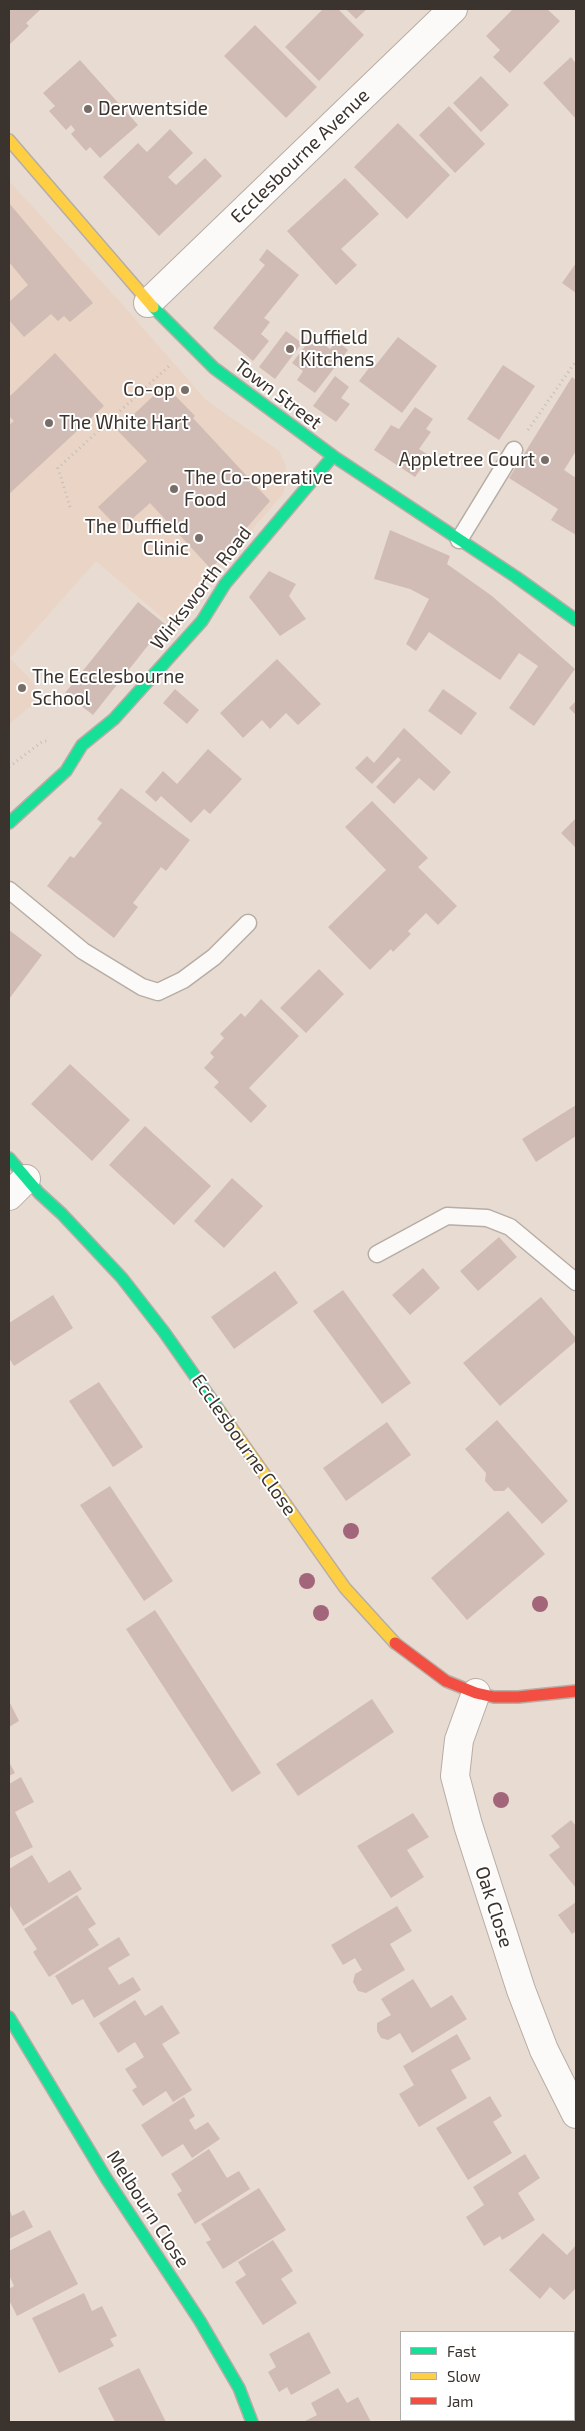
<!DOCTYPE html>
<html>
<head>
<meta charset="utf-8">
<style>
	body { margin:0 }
	#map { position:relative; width:585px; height:2431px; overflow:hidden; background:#e8dbd2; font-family:"Exo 2",sans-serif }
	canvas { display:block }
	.frame { position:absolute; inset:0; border:10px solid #3b332d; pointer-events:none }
	.legend { position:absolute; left:400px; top:2331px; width:175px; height:90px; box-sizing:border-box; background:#fff; border:1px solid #b1adab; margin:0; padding:6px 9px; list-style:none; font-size:15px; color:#3b332d }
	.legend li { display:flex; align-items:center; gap:10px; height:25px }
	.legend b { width:25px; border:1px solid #b1adab }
</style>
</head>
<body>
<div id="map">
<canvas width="585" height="2431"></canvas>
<div class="frame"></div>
<ul class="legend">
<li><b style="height:6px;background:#16e098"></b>Fast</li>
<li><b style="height:6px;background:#ffcf43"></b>Slow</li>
<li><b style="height:6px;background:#f24e42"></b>Jam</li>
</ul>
</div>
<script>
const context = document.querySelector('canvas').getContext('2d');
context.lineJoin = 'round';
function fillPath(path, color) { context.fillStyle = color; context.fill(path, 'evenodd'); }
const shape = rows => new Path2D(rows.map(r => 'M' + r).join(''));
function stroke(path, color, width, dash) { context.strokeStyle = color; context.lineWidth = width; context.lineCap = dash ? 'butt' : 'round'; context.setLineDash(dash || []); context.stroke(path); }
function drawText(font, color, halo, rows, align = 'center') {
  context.font = font + ' "Exo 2",sans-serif'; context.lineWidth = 4; context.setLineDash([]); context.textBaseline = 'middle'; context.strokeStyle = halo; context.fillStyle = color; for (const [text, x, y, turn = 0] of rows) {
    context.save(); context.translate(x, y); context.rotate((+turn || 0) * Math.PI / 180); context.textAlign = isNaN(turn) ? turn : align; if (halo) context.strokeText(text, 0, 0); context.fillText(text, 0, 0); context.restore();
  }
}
const built = shape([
	[9,181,121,303,206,400,279,451,285,463,287,479,283,494,170,624,96,561,10,658,29,678,42,697,9,724,9,358,11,355,9,352]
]);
const building = shape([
	[9,9,41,9,26,23,29,26,9,45],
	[323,9,338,9,364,35,319,81,285,47],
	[346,9,367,9,356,19],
	[513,9,547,9,560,21,510,73,493,57,500,50,486,36],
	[255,25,317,87,286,118,224,56],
	[571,57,576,64,576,119,543,83],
	[80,60,138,125,100,158,90,147,86,151,71,134,75,130,71,125,66,130,49,111,55,106,43,93],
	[481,76,509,105,481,132,453,103],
	[449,106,485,144,455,173,419,135],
	[398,123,450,175,407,219,354,167],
	[170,129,193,153,168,177,176,185,205,158,222,176,159,236,103,177,138,143,147,152],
	[345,178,379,214,341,249,357,265,336,285,287,231],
	[9,203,93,303,70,322,64,316,58,321,51,314,24,337,9,320,9,302,28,285,9,262],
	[267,249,299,275,264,318,270,322,261,334,269,341,253,361,213,328,265,265,259,260],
	[576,263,576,293,562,283],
	[286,331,302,343,275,379,259,367],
	[313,336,330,349,337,341,348,350,315,393,297,380,303,371,292,363],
	[398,337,437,366,402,413,359,381,372,364,375,366],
	[55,353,104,406,9,494,9,425,14,421,9,416,9,397],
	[503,365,535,386,499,440,467,419],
	[335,376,349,387,341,398,350,404,336,422,313,406],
	[572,377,576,380,576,451,564,470,576,478,576,535,551,520,558,509,509,478],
	[165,385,195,416,193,418,270,501,211,569,150,503,120,530,98,507,147,461,117,430],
	[415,407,433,419,426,429,431,432,419,449,430,456,415,477,374,450,391,425,399,429],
	[390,530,450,556,447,564,492,596,575,669,534,726,509,708,538,666,519,653,500,680,429,632,416,651,406,644,429,599,410,589,374,579],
	[269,571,296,584,289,596,306,619,280,636,249,597],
	[138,602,165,624,93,715,65,693],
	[277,659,321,704,298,725,286,713,270,729,262,720,243,738,220,713],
	[175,689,199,710,187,724,163,703],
	[443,689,477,713,461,735,428,711],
	[576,701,576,715,569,708],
	[404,728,451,772,434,791,419,778,394,804,376,787,401,760,398,757,372,784,355,768,367,756,374,763],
	[208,749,242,779,210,814,204,809,191,823,161,796,156,802,145,792,163,771,177,784],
	[121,788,190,840,166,871,161,867,133,903,138,907,114,938,47,886,70,856,74,858,102,823,97,819],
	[372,801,428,858,418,867,457,906,438,925,426,913,408,931,411,934,393,952,391,949,370,970,328,927,386,870,345,827],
	[576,818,576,848,561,833],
	[9,930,42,955,9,999],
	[319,969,344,994,306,1033,280,1008],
	[261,999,299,1036,249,1088,267,1106,251,1123,214,1087,219,1082,204,1068,214,1057,210,1053,224,1038,220,1034,241,1013,245,1017],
	[70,1064,130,1120,92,1161,31,1104],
	[576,1105,576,1136,536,1162,522,1139],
	[145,1126,211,1186,174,1225,109,1165],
	[232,1178,263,1206,224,1248,194,1221],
	[499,1237,517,1257,478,1291,460,1271],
	[423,1268,440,1288,410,1315,392,1295],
	[275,1271,298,1303,234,1349,211,1317],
	[343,1290,411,1383,382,1404,313,1311],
	[53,1295,73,1328,14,1366,9,1358,9,1323],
	[541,1297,576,1338,576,1341,500,1406,463,1363],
	[99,1382,143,1447,113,1467,69,1401],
	[497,1420,568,1501,542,1524,508,1487,504,1491,494,1491,485,1481,486,1473,465,1449],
	[387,1422,411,1455,346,1501,323,1468],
	[110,1486,173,1581,144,1601,80,1505],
	[508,1511,545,1554,467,1620,431,1578],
	[155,1610,261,1773,232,1792,126,1629],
	[372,1699,394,1732,298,1796,276,1764],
	[9,1701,19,1721,9,1727],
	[9,1762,15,1773,9,1776],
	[21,1777,34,1802,15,1812,33,1847,9,1859,9,1784],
	[413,1813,429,1837,407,1850,424,1877,391,1898,357,1846],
	[571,1820,576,1826,575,1887,549,1855,560,1847,551,1836],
	[32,1855,49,1883,70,1870,82,1889,23,1926,9,1904,9,1869],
	[77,1895,96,1924,88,1929,99,1945,49,1977,33,1952,37,1949,24,1929],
	[576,1902,576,1931,572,1934,558,1915],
	[397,1906,412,1931,390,1944,405,1970,366,1993,358,1991,353,1982,355,1974,362,1970,355,1958,343,1965,331,1945],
	[119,1937,130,1955,108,1968,119,1985,133,1977,141,1990,94,2018,83,1999,72,2005,55,1976],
	[413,1979,431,2008,452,1995,467,2019,412,2053,400,2033,388,2040,381,2038,377,2031,377,2023,391,2015,381,1999],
	[135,2000,145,2016,162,2005,180,2033,162,2044,192,2090,173,2102,166,2091,143,2106,132,2090,137,2087,125,2069,144,2057,135,2042,118,2053,99,2023],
	[457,2034,471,2059,451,2070,467,2098,419,2127,399,2094,414,2085,403,2066],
	[490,2096,502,2116,493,2122,512,2153,468,2180,436,2128],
	[184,2097,195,2116,189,2120,195,2130,208,2122,220,2139,192,2158,183,2144,162,2157,141,2125],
	[209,2149,227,2178,239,2171,250,2189,195,2224,177,2194,182,2191,171,2174],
	[525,2154,540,2178,518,2193,535,2220,502,2240,500,2236,484,2246,466,2217,484,2205,473,2187],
	[259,2188,286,2230,223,2269,206,2242,211,2240,201,2224],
	[9,2208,12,2216,24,2210,33,2227,9,2239],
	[50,2230,78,2284,17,2316,9,2300,9,2289,14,2286,9,2275,9,2251],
	[543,2233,567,2255,576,2245,576,2288,564,2300,550,2287,540,2299,509,2270],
	[273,2240,293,2271,281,2279,297,2303,263,2325,235,2282,246,2275,238,2262],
	[84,2293,92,2311,102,2306,117,2336,110,2339,114,2346,59,2373,32,2318],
	[309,2332,331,2373,291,2395,287,2387,279,2392,268,2372,276,2367,269,2354],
	[139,2368,166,2422,115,2422,98,2388],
	[338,2388,347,2403,358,2397,371,2422,303,2422,317,2415,311,2403]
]);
const path = shape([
	[528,430,576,361],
	[70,507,58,468,169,366],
	[9,767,43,741,47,741]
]);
const lane = shape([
	[459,540,514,450],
	[9,890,83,951,142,987,158,992,183,980,214,957,248,923],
	[377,1254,447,1216,487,1218,510,1227,576,1282]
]);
const street = shape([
	[148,303,453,9],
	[9,1196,26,1179],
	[476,1693,459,1740,455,1776,468,1825,521,1990,544,2050,576,2114]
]);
const fast = shape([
	[153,307,214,368,333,456,516,577,576,620],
	[9,823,66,771,82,745,114,719,202,621,225,584,333,456],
	[9,1158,39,1193,62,1214,122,1278,164,1332,221,1413],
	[9,2017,106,2178,200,2321,239,2388,252,2422]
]);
const slow = shape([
	[9,140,153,307],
	[221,1413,345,1588,395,1643]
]);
const jam = shape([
	[395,1643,446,1681,476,1693,494,1697,518,1697,576,1691]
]);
const trees = [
	[351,1531],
	[307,1581],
	[540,1604],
	[321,1613],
	[501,1800]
];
const markers = [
	[88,109,5,"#786e67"],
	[290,349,5,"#786e67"],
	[185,390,5,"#786e67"],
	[49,423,5,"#786e67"],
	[545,460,5,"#786e67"],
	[174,489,5,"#786e67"],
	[199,538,5,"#786e67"],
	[22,688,5,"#786e67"]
];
const poiNames = [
	["Derwentside",98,109],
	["Duffield",300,338],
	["Kitchens",300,360],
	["Co-op",175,390,"right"],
	["The White Hart",59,423],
	["Appletree Court",535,460,"right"],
	["The Co-operative",184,478],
	["Food",184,500],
	["The Duffield",189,527,"right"],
	["Clinic",189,549,"right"],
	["The Ecclesbourne",32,677],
	["School",32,699]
];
const streetNames = [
	["Ecclesbourne Avenue",300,156,-44],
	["Town Street",278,394,37],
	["Wirksworth Road",201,588,-52],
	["Ecclesbourne Close",244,1445,55],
	["Oak Close",494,1907,72],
	["Melbourn Close",148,2209,57]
];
fillPath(built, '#ead4c5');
fillPath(building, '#d1bcb5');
stroke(lane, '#b6ada5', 19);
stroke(street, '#b6ada5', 30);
stroke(fast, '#b6ada5', 14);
stroke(slow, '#b6ada5', 14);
stroke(jam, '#b6ada5', 14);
stroke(path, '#c2bebb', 3, [1, 4]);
stroke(lane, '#fcfaf8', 16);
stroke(street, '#fcfaf8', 28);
stroke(fast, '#16e098', 11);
stroke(slow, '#ffcf43', 11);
stroke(jam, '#f24e42', 11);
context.fillStyle = '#a3657a';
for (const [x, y] of trees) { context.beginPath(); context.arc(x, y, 8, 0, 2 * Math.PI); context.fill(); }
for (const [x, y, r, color] of markers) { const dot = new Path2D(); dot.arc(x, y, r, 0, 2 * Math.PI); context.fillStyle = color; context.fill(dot); stroke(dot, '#fff', 2); }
drawText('19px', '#3b332d', '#fff', poiNames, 'left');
drawText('19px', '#3b332d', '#fff', streetNames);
</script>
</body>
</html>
